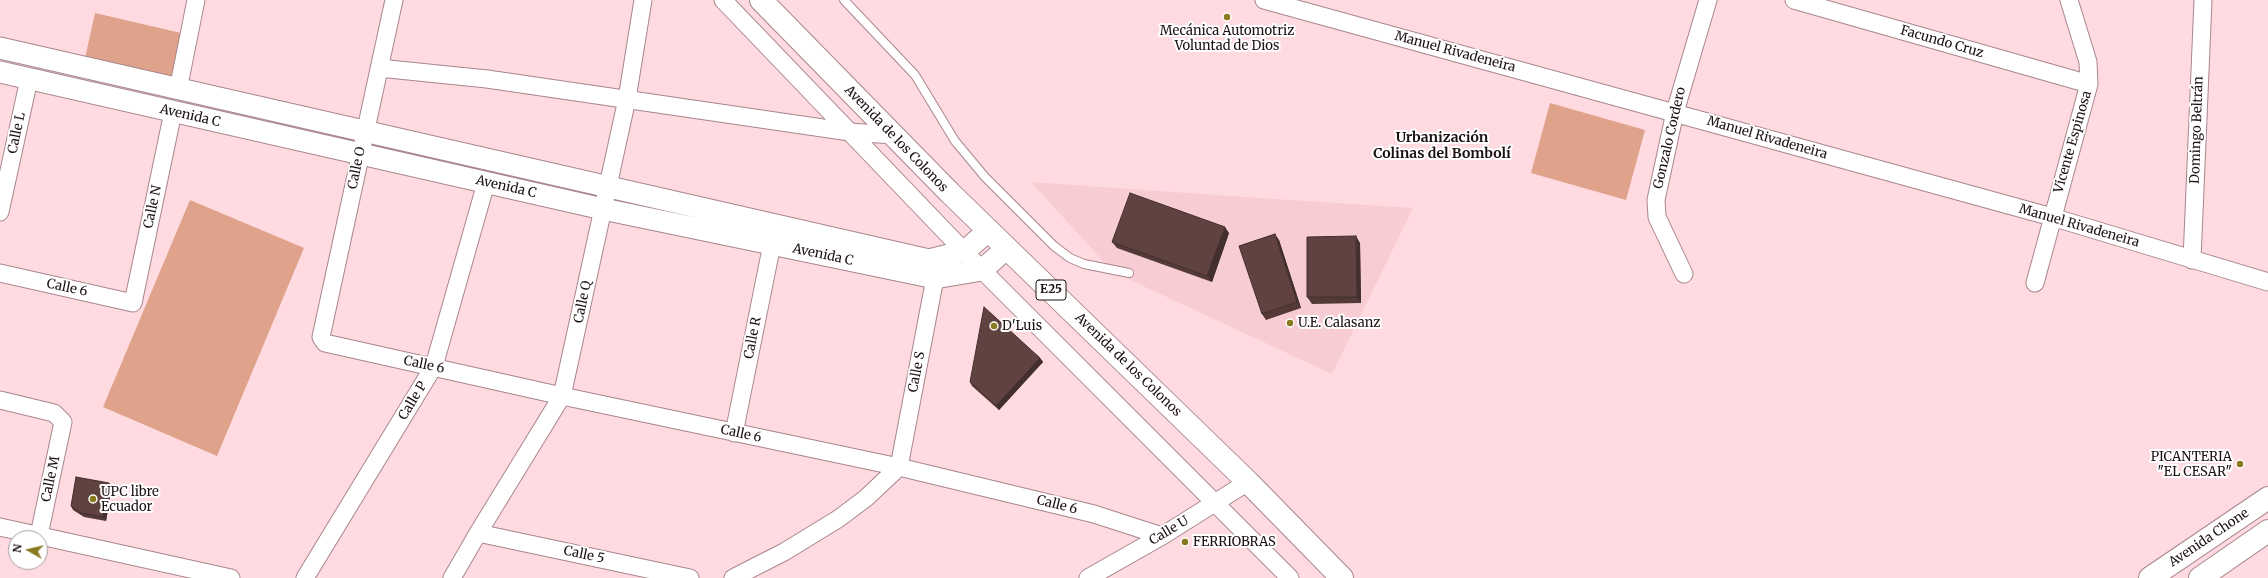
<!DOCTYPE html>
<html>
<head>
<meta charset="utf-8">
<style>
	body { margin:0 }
	#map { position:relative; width:2268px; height:578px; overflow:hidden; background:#ffdae0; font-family:Merriweather,serif }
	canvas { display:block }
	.north { position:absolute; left:8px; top:530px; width:40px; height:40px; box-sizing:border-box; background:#fff; border:1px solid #a49fa1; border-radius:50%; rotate:278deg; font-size:11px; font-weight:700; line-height:16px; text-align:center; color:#1c1013 }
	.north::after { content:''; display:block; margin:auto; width:14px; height:18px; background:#897a1f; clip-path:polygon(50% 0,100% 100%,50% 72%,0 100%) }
</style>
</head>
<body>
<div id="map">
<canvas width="2268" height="578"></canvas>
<div class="north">N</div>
</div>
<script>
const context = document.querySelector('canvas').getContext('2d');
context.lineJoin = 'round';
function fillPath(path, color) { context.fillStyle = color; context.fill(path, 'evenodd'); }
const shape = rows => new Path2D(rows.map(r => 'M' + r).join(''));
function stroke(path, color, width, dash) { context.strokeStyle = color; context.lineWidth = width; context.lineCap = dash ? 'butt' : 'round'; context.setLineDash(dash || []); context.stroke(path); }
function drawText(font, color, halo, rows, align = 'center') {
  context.font = font + ' Merriweather,serif'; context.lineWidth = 4; context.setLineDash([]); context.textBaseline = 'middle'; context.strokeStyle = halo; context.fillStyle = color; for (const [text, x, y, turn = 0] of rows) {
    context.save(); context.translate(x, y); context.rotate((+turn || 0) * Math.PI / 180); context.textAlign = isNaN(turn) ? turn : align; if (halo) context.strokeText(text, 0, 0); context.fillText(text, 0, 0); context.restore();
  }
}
const built = shape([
	[1031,182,1244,197,1413,208,1332,374,1113,272]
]);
const green = shape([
	[95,13,181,33,171,78,85,58],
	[1550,103,1645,130,1626,200,1531,173],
	[190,200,304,248,217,456,103,407]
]);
const service = shape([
	[844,0,915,75,955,141,985,177,1054,246,1070,258,1084,264,1129,273]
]);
const minor = shape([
	[394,0,321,337,325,343,562,396,899,467,1094,514,1162,536],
	[723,0,982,270,1290,578],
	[1264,0,2052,217,2268,282],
	[1794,0,2089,84],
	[379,68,487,79,850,132,893,135],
	[178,90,196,0],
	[0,212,29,79],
	[2192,260,2203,0],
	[0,273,133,303,173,112],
	[1684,274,1657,217,1656,200,1675,112,1708,0],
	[2035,283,2089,84,2088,62,2069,0],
	[0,400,54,413,63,422,39,535],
	[734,433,772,244],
	[0,527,231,578],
	[478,533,690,578],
	[305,578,434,366,486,183],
	[452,578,478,533,562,396,627,99,643,0],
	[733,578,784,552,838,519,866,498,899,467,935,278],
	[1088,578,1162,536,1248,482]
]);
const tertiary = shape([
	[0,48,929,260,965,251,989,230],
	[0,72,603,209,935,278,982,270,1007,248]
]);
const primary = shape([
	[2150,578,2268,498],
	[2200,578,2268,531]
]);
const trunk = shape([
	[761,0,950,193,1248,482,1342,578]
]);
const wall = shape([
	[1229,233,1212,282,1117,248,1112,242],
	[1279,240,1301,308,1266,320,1262,314],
	[1360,243,1361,303,1312,304,1307,297],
	[1040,358,1043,362,999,410,972,386,970,382],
	[109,483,112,487,106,521,84,517,73,510,71,506]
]);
const shadedWall = shape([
	[1225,227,1229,233,1212,282,1207,276],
	[1275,234,1279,240,1301,308,1297,302],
	[1356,236,1360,243,1361,303,1357,297],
	[1040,358,1043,362,999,410,996,406],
	[109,483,112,487,106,521,103,517]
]);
const building = shape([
	[1130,193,1225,227,1207,276,1112,242,1130,193],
	[1275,234,1297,302,1262,314,1239,246,1275,234],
	[1356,236,1357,297,1307,297,1307,237,1356,236],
	[984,307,1040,358,996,406,970,382,984,307],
	[76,477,109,483,103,517,81,513,71,506,76,477]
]);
const markers = [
	[1227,17,4,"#897a1f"],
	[1290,323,4,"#897a1f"],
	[994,326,4,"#897a1f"],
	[2240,464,4,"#897a1f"],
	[93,499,4,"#897a1f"],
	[1185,542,4,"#897a1f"]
];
const shields = [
	[1051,290,30]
];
const shieldNames = [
	["E25",1051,290]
];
const poiNames = [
	["Mecánica Automotriz",1227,31,"center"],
	["Voluntad de Dios",1227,46,"center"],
	["U.E. Calasanz",1298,323],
	["D'Luis",1002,326],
	["PICANTERIA",2232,457,"right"],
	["\"EL CESAR\"",2232,472,"right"],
	["UPC libre",101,492],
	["Ecuador",101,507],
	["FERRIOBRAS",1193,542]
];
const streetNames = [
	["Facundo Cruz",1942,42,16],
	["Manuel Rivadeneira",1455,52,15],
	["Avenida C",190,116,13],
	["Domingo Beltrán",2197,130,-88],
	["Calle L",17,133,-78],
	["Gonzalo Cordero",1670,138,-77],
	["Manuel Rivadeneira",1767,138,16],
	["Avenida de los Colonos",896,139,46],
	["Vicente Espinosa",2073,142,-74],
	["Calle O",357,168,-78],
	["Avenida C",506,187,13],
	["Calle N",153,207,-78],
	["Manuel Rivadeneira",2079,226,16],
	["Avenida C",823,255,12],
	["Calle 6",67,288,12],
	["Calle Q",583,302,-78],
	["Calle R",753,338,-79],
	["Calle 6",424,365,12],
	["Avenida de los Colonos",1128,365,44],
	["Calle S",917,372,-79],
	["Calle P",413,401,-59],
	["Calle 6",741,434,12],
	["Calle M",51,479,-78],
	["Calle 6",1057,505,14],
	["Calle U",1169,531,-31],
	["Avenida Chone",2209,538,-34],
	["Calle 5",584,555,12]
];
const neighbourhoodNames = [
	["Urbanización",1442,138],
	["Colinas del Bombolí",1442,154]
];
fillPath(built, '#f8ccd3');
fillPath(green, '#dea38a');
stroke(service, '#a8868c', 10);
stroke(minor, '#a8868c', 19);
stroke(tertiary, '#a8868c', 23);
stroke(primary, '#a8868c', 24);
stroke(trunk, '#a8868c', 24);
stroke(service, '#fff', 8);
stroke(minor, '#fff', 17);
stroke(tertiary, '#fff', 21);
stroke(primary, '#fff', 22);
stroke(trunk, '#fff', 22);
fillPath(wall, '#533a37');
fillPath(shadedWall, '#432f2d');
fillPath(building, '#604340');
stroke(building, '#432f2d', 1);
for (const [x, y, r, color] of markers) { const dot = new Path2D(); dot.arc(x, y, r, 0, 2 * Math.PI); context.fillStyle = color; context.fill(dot); stroke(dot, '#fff', 1.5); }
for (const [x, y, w] of shields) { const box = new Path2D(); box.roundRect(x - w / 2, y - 10, w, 20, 3); context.fillStyle = '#fff'; context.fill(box); stroke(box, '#1c1013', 1); }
drawText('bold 12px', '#1c1013', null, shieldNames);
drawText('13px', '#1c1013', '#fff', poiNames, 'left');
drawText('13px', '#1c1013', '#fff', streetNames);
drawText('bold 14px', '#1c1013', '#fff', neighbourhoodNames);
</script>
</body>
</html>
